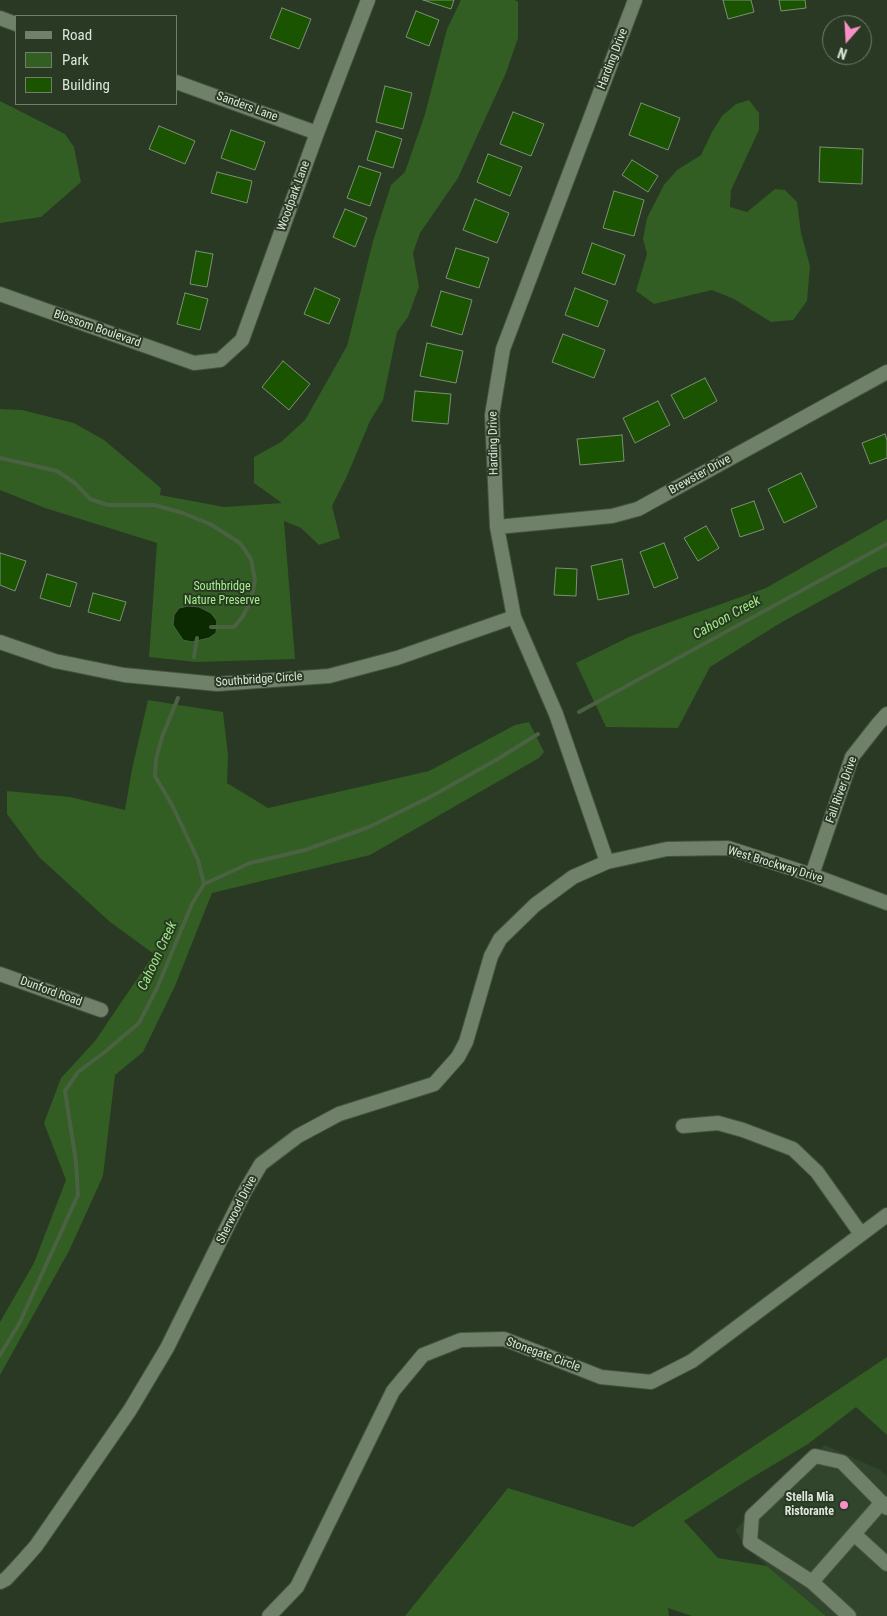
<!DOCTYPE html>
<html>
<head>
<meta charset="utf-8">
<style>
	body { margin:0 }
	#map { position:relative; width:887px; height:1616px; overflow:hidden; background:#293924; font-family:"Roboto Condensed",sans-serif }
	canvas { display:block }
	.legend { position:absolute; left:15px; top:15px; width:162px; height:90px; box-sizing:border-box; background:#293924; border:1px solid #717e6c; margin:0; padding:6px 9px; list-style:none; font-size:15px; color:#dce6d9 }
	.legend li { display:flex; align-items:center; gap:10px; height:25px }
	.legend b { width:25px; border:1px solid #717e6c }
	.north { position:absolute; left:822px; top:15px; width:50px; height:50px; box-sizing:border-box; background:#293924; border:1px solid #717e6c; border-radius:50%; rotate:199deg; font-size:14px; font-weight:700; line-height:20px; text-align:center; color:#dce6d9 }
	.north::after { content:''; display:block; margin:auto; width:18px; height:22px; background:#fa8fc7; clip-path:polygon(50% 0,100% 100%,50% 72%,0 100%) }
</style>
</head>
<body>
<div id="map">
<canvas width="887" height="1616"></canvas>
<ul class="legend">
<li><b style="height:6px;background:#6f8169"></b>Road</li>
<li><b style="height:14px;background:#325d23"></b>Park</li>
<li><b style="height:14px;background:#1b5400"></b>Building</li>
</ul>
<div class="north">N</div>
</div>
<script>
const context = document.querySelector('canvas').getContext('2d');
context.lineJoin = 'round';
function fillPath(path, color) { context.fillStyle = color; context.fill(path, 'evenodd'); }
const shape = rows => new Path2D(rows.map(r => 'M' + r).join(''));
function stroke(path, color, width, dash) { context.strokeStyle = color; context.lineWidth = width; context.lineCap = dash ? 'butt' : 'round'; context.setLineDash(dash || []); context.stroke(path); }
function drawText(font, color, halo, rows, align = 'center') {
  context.font = font + ' "Roboto Condensed",sans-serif'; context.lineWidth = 4; context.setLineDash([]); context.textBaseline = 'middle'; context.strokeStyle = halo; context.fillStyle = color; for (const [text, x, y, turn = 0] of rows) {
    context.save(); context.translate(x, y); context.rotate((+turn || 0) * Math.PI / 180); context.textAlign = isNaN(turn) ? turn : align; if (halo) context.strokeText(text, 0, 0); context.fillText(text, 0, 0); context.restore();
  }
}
const built = shape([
	[825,1445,880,1470,887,1476,887,1616,826,1616,746,1548,735,1530,778,1484]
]);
const green = shape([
	[461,0,515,0,518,2,518,38,506,73,458,178,420,233,413,253,419,287,408,317,397,332,383,400,370,421,347,476,332,506,340,538,319,545,301,528,284,521,295,659,196,662,149,657,157,543,45,508,0,490,0,409,22,410,74,423,104,440,161,488,160,495,224,507,282,503,254,483,254,457,281,442,305,420,347,346,373,241,391,185,405,172,425,114,447,29],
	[749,100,759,113,759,130,731,190,730,207,747,212,775,189,785,190,797,202,801,233,810,266,807,301,793,320,771,322,734,299,712,290,654,304,636,291,647,254,643,239,647,218,664,185,677,170,701,155,712,132,722,116,736,104],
	[0,101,65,134,74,147,81,182,41,217,0,223],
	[887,519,887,567,879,569,782,622,710,667,678,728,606,727,576,663,631,636,766,588],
	[148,700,223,712,228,755,227,783,268,808,429,771,515,725,529,722,544,752,539,758,370,855,212,893,175,986,143,1052,115,1075,103,1176,69,1251,0,1375,0,1322,34,1263,66,1180,44,1123,61,1078,95,1041,154,954,110,922,39,857,7,814,7,791,70,797,125,810,132,769],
	[887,1357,887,1435,856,1407,808,1444,743,1483,684,1521,718,1558,767,1566,826,1616,692,1616,668,1608,669,1616,405,1616,508,1488,633,1527]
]);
const water = shape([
	[188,606,199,607,211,613,217,621,216,633,209,638,192,642,183,640,173,625,174,615,179,608,188,606]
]);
const stream = shape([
	[0,458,57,471,75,483,90,499,108,505,154,505,180,512,210,524,240,543,251,559,255,580,251,600,243,616,234,627,211,627],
	[194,657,197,638],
	[178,698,162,737,156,759,155,776,172,805,198,860,204,884],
	[579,712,887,544],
	[0,1355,19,1324,78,1195,76,1162,65,1091,78,1072,106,1051,139,1023,157,988,192,904,204,884,250,863,305,850,369,827,430,797,496,760,538,734]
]);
const building = shape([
	[423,0,454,0,451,9,423,0],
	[723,0,751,0,754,12,728,19,723,0],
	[779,0,805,0,806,8,781,11,779,0],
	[282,8,311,19,299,49,270,38,282,8],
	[416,11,439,20,429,46,406,37,416,11],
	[385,86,412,93,403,129,376,122,385,86],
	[641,103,680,118,668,150,629,135,641,103],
	[513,112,544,124,531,156,500,144,513,112],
	[159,126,195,141,185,164,149,149,159,126],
	[231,130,265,142,255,170,221,158,231,130],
	[376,131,402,139,393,168,367,160,376,131],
	[820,147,863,149,862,184,819,182,820,147],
	[488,154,522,167,510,196,477,182,488,154],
	[632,160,658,176,648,192,622,175,632,160],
	[359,166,381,173,370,206,347,198,359,166],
	[217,172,252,181,247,203,211,193,217,172],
	[614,191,644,200,634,236,603,228,614,191],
	[475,199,509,213,497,243,463,230,475,199],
	[345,209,367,218,355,247,333,237,345,209],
	[592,243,625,255,615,285,582,273,592,243],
	[456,248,489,258,479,288,446,278,456,248],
	[196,251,213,254,207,287,190,284,196,251],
	[315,288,340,299,329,324,304,314,315,288],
	[575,288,608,301,598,327,565,315,575,288],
	[441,291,472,300,462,335,431,326,441,291],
	[185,293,208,299,200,330,177,324,185,293],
	[563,334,605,350,594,378,552,362,563,334],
	[427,343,463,351,456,383,420,376,427,343],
	[283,361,310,384,289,410,262,387,283,361],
	[705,378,717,401,684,419,671,395,705,378],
	[415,391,451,394,448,424,412,421,415,391],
	[658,401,670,425,635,443,623,418,658,401],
	[885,434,887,440,887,458,870,464,862,443,885,434],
	[622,435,624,461,580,465,577,439,622,435],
	[801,473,817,507,784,523,768,489,801,473],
	[754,501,764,529,740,537,731,509,754,501],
	[706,526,719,548,698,561,684,538,706,526],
	[664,543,678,578,654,588,640,552,664,543],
	[0,553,26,561,15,591,0,585,0,553],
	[622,559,629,594,598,600,591,566,622,559],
	[556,568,577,569,576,596,554,595,556,568],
	[47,574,77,583,70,607,40,598,47,574],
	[93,593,126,602,120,621,88,612,93,593]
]);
const minor = shape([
	[0,18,16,24],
	[176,82,317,133],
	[0,294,194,363,220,360,242,340,317,133,368,0],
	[497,527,612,516,638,509,887,372],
	[0,642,55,661,124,675,217,684,329,676,397,658,514,617],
	[607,862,556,714,514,617,497,527,492,415,503,349,635,0],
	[812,875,852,757,878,724,887,714],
	[0,974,101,1010],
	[683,1126,718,1123,743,1130,793,1149,817,1172,861,1234],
	[882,1502,812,1582,750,1542,752,1516,815,1456,842,1462,887,1508],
	[854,1534,887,1564],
	[0,1582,6,1579,20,1564,36,1546,130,1410,167,1348,245,1191,261,1164,298,1136,339,1114,434,1084,458,1057,466,1042,491,956,500,939,535,905,573,877,607,862,667,849,728,848,812,875,887,903],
	[812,1582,849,1616],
	[269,1616,297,1587,393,1391,423,1355,461,1340,504,1339,601,1377,651,1382,692,1361,887,1215]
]);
const markers = [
	[844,1505,5,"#fa8fc7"]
];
const streetNames = [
	["Harding Drive",613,59,-69],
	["Sanders Lane",247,107,20],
	["Woodpark Lane",294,196,-70],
	["Blossom Boulevard",97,329,19],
	["Harding Drive",494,443,-91],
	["Brewster Drive",700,475,-29],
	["Southbridge Circle",259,680,-4],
	["Fall River Drive",842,790,-70],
	["West Brockway Drive",775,865,17],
	["Dunford Road",51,992,20],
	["Sherwood Drive",237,1210,-63],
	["Stonegate Circle",543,1355,20]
];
const parkNames = [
	["Southbridge",222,587],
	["Nature Preserve",222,601]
];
const poiNames = [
	["Stella Mia",834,1498],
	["Ristorante",834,1512]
];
const waterNames = [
	["Cahoon Creek",727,618,-29],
	["Cahoon Creek",158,956,-65]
];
fillPath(built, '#31452c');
fillPath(green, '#325d23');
fillPath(water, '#0c2a02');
stroke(water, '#4a6242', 1);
stroke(stream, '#4a6242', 4);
fillPath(building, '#1b5400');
stroke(building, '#7d8f78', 1);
stroke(minor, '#465341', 16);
stroke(minor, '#6f8169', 14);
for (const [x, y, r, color] of markers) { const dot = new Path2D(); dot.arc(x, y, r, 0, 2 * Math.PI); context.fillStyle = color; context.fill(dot); stroke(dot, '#293924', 2); }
drawText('12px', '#dce6d9', '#293924', streetNames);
drawText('12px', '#a3f08a', '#293924', parkNames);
drawText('bold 12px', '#dce6d9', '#293924', poiNames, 'right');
drawText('italic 14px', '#9dea84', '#293924', waterNames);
</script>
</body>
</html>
